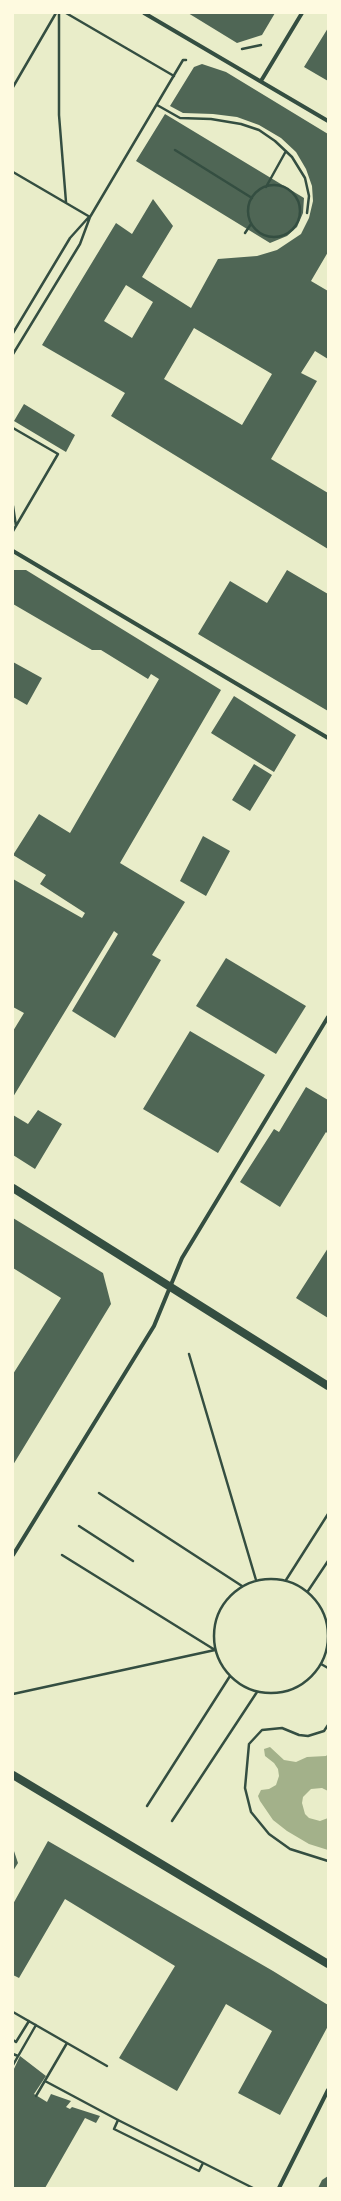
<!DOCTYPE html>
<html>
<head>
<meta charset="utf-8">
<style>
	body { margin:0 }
	#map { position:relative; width:341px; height:2201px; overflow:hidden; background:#e9edc9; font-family:"Alegreya Sans",sans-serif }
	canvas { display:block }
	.frame { position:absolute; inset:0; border:14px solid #fefae0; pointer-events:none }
</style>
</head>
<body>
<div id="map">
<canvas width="341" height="2201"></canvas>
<div class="frame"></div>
</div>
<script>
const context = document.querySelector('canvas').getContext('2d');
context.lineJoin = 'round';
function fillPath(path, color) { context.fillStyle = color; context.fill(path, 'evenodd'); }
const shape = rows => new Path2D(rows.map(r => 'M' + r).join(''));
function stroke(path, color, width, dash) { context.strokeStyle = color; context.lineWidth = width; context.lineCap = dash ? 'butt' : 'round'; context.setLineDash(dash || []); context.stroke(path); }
const water = shape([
	[270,1747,284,1760,296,1762,307,1757,326,1756,328,1754,328,1791,322,1788,311,1789,303,1797,302,1803,305,1814,309,1818,320,1821,328,1818,328,1850,309,1844,287,1831,273,1820,260,1801,258,1796,261,1790,269,1789,276,1785,279,1776,278,1769,274,1763,265,1756,264,1749]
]);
const building = shape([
	[188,13,275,13,262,35,237,43],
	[328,28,328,81,304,67],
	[202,64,226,72,328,134,328,252,311,281,328,291,328,359,315,351,301,373,317,381,271,459,328,493,328,549,111,416,125,393,42,345,116,223,132,234,153,199,173,226,142,277,191,308,218,259,257,256,277,250,301,234,309,218,313,201,312,186,306,169,296,152,281,138,259,125,237,117,213,114,183,113,170,106,194,67],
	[126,285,153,302,132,338,104,321],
	[194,328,272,374,242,425,164,379],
	[165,114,304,198,303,213,297,227,287,236,270,243,136,161],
	[24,404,75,435,66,452,14,421],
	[13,570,26,570,221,690,120,863,185,902,152,955,161,960,115,1038,72,1011,118,934,114,931,13,1097,13,1031,24,1013,13,1007,13,879,82,918,85,913,40,884,46,875,13,855,39,814,70,833,159,679,151,674,148,679,101,650,92,650,13,604],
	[287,570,328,594,328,711,198,634,230,581,267,603],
	[13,662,42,678,27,705,13,697],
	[234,696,296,735,274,772,211,733],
	[254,764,272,775,250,811,232,800],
	[203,836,230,851,206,896,180,881],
	[226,958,306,1006,276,1054,196,1006],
	[190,1031,265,1075,218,1153,143,1109],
	[306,1087,328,1100,328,1134,326,1132,280,1207,240,1182,274,1129,279,1132],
	[38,1110,62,1124,35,1169,13,1155,13,1115,28,1124],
	[13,1218,103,1273,111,1304,13,1465,13,1374,61,1298,13,1268],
	[328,1248,328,1318,296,1298],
	[48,1841,273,1971,328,2005,328,2026,280,2115,238,2093,272,2031,226,2004,177,2091,119,2058,175,1966,65,1899,19,1978,13,1975,13,1904],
	[13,1848,18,1863,13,1871],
	[20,2056,46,2076,34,2094,47,2102,51,2094,71,2101,66,2107,70,2109,72,2107,100,2116,96,2123,85,2118,45,2188,13,2188,13,2071],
	[328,2176,328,2188,318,2188,322,2180]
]);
const path = shape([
	[59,13,59,115,66,202],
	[66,13,174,76],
	[242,49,261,45],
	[13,87,56,13],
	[157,105,180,118,211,119,241,124,259,130,275,141,292,157,305,178,309,196,307,213],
	[175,150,252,198],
	[13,172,90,217],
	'248 211a26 26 0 1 1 52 0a26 26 0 1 1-52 0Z',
	[266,187,286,151],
	[245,233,251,224],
	[13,333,70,238,88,218],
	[13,354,80,244,90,217,183,60,186,60],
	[13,428,58,454,13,531],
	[13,506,16,526],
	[189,1354,256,1580],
	[99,1493,242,1586],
	[79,1526,133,1561],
	[62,1555,215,1650],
	'214 1636a57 57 0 1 1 114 0a57 57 0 1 1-114 0Z',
	[286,1580,328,1514],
	[308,1591,328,1561],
	[321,1664,328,1668],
	[13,1694,215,1650],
	[328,1725,324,1731,308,1736,299,1735,282,1728,262,1730,249,1744,245,1788,251,1812,269,1834,290,1849,328,1861],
	[147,1806,230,1676],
	[172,1821,257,1692],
	[13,2012,107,2066],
	[13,2040,16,2042,29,2021],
	[13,2054,18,2056],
	[13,2065,36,2025],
	[45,2081,118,2120,253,2188],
	[36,2096,67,2043],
	[118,2120,114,2129,199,2171,203,2163]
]);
const minor = shape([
	[144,13,328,121],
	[261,81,302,13],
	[13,551,328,738],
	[13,1555,154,1326,182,1258,328,1017],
	[279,2188,328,2090]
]);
const secondary = shape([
	[13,1188,328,1386],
	[13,1775,328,1964]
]);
fillPath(water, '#a3b18a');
fillPath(building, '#4f6655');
stroke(path, '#344e41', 2.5);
stroke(minor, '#344e41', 4);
stroke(secondary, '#344e41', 8);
</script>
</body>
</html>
